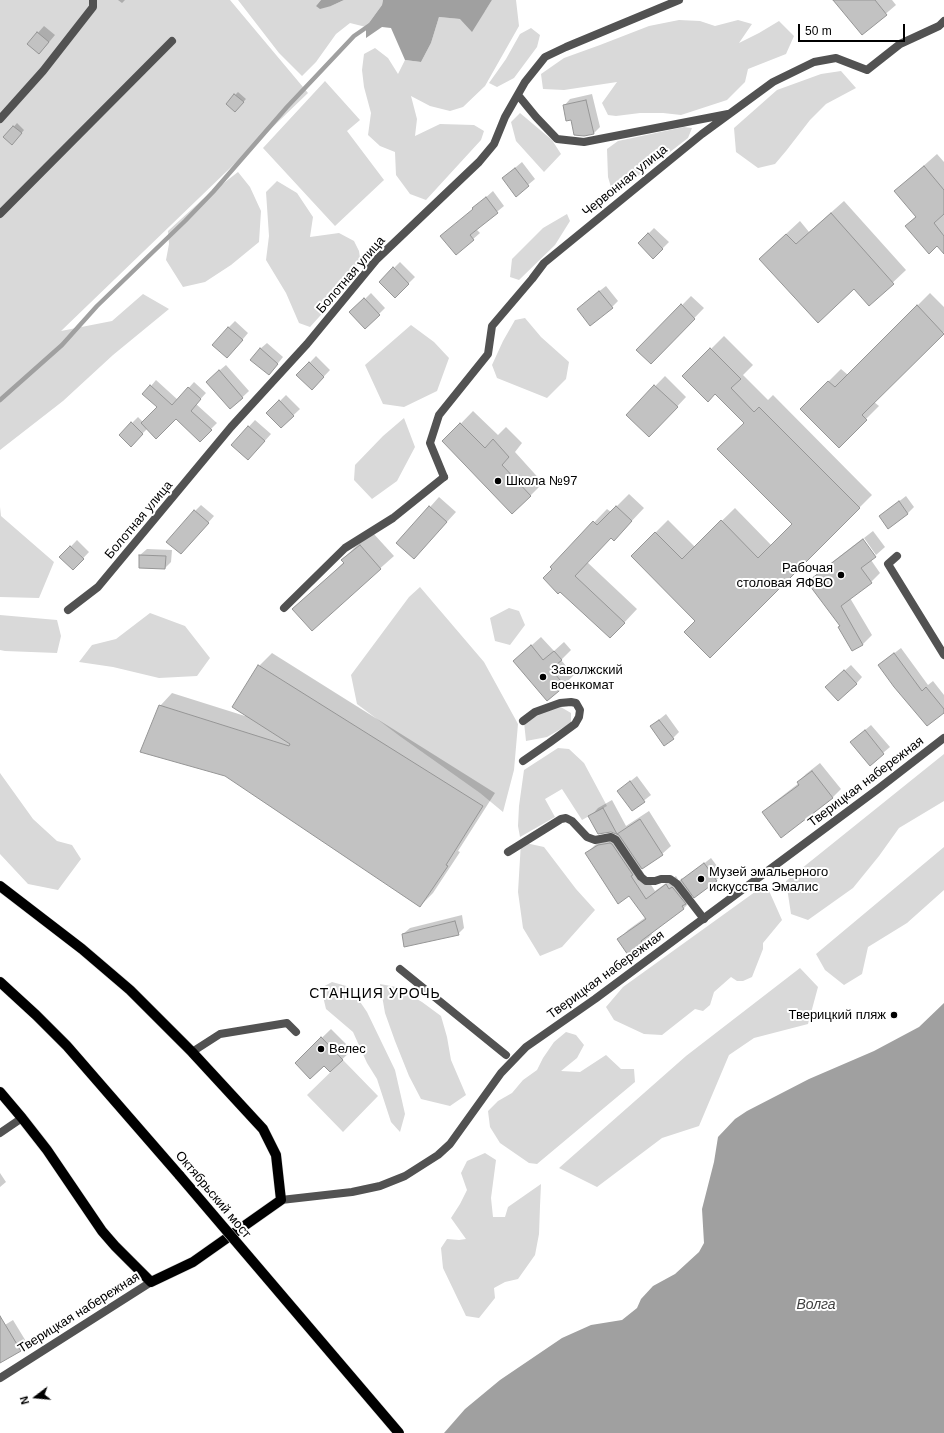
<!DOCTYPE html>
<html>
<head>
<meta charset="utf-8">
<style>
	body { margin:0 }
	#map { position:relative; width:944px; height:1433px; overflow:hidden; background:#fff; font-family:Arial,sans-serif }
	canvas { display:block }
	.north { position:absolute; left:16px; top:1377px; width:40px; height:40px; -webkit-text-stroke:3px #fff; paint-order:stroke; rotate:254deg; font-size:11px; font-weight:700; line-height:16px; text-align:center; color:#000 }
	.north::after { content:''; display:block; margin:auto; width:14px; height:18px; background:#000; clip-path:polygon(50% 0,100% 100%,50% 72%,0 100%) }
	.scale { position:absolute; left:798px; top:24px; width:107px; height:18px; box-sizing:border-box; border:2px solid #000; border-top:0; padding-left:5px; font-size:12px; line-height:14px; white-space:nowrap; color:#000; -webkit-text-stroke:3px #fff; paint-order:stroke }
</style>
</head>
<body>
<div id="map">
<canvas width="944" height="1433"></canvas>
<div class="north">N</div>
<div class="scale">50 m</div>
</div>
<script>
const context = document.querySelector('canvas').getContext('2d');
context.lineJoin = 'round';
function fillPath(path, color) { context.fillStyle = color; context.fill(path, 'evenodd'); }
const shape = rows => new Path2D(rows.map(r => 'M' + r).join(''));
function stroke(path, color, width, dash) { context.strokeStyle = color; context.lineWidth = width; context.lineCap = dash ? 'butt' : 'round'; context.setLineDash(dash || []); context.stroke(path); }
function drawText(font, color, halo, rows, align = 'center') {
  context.font = font + ' Arial,sans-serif'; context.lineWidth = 4; context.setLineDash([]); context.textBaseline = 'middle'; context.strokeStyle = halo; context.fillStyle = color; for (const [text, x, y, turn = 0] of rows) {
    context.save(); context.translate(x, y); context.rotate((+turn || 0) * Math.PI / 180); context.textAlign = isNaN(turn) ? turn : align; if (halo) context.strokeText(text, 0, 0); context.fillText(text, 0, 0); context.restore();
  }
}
const green = shape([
	[0,0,230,0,308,93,61,331,112,321,143,294,169,309,113,355,63,401,0,450],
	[238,0,321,0,316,6,331,6,344,0,383,0,382,5,366,27,350,23,336,34,316,62,302,76,279,53],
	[492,0,516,0,519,26,485,86,463,107,450,111,430,106,411,96,417,119,415,136,440,124,474,125,484,131,481,140,426,200,410,194,396,175,395,152,380,146,368,135,371,113,364,87,362,70,364,54,375,48,388,58,398,74,405,60,421,62,431,43,439,17,460,19,485,11],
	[679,20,700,21,715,26,738,20,752,24,739,43,759,33,779,21,794,36,786,54,748,69,745,82,727,100,681,115,663,113,640,113,616,116,608,115,602,103,617,82,564,90,543,89,541,74,564,58,600,45,649,26],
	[531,28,540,35,537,47,514,78,497,87,489,83,506,59,520,34],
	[841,71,856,88,826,104,810,120,786,151,775,164,758,168,736,152,734,128,777,90,821,74],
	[325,81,360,120,347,131,384,180,335,226,263,148],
	[520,113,552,140,561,154,544,172,516,141,511,122],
	[684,127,692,128,688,138,648,169,613,194,608,177,607,149,618,141],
	[238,172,250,187,261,211,259,242,231,265,205,282,183,287,166,260,169,244,168,231,203,199],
	[277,181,297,193,313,217,310,237,339,233,354,241,359,251,360,258,348,285,310,327,299,323,286,293,266,260,269,236,266,192],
	[567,214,570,221,555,245,519,280,510,277,512,259,543,228],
	[525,318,541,337,569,362,566,379,547,398,497,378,492,365,503,341,515,320],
	[411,325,434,342,449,358,437,391,404,407,383,404,365,365],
	[404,418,415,447,397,481,372,499,354,480,355,465,383,436],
	[0,507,1,516,54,562,39,598,0,597],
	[420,587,484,662,518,724,514,770,503,812,480,793,401,737,357,704,351,675,409,597],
	[509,608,519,611,525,625,510,645,495,641,490,618],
	[150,613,185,626,210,658,197,676,159,678,113,667,79,662,92,645,116,639],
	[0,615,57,620,61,636,57,653,5,651,0,650],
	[559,706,571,713,571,723,547,737,526,741,524,722,539,712],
	[558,748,569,749,584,763,607,806,582,820,562,789,545,799,555,817,520,837,518,826,519,806,524,770],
	[944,754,944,801,899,828,879,856,853,888,808,920,791,914,786,881],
	[0,773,33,819,57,841,72,845,81,859,58,890,28,884,0,854],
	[521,842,544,847,576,889,595,910,562,947,540,956,523,928,518,892],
	[944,847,944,890,907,923,868,947,862,974,844,985,825,970,816,954],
	[766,884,782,920,763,943,763,949,752,977,743,981,737,981,731,977,714,992,710,1005,703,1011,695,1009,662,1035,644,1034,614,1020,606,1007,623,987],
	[800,968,818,987,808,1024,754,1038,729,1055,699,1126,662,1138,597,1187,559,1168,686,1056],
	[332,982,350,987,367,1012,395,1070,405,1114,400,1132,391,1122,377,1079,367,1063,353,1032,326,1009,321,988],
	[380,984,396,987,422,1002,441,1016,447,1037,451,1060,466,1095,450,1106,421,1099,409,1076,395,1041,385,1013],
	[566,1032,576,1035,584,1045,577,1058,561,1071,580,1072,606,1055,621,1069,634,1069,635,1082,537,1164,529,1163,500,1143,490,1127,488,1111,498,1101,512,1093,523,1080,537,1070,543,1058,554,1042],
	[343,1060,378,1096,343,1132,307,1095],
	[485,1153,496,1160,491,1198,493,1217,505,1217,508,1207,541,1184,540,1206,539,1234,535,1255,518,1279,505,1282,494,1288,495,1298,479,1318,466,1316,443,1268,441,1248,447,1239,459,1240,466,1239,451,1218,460,1204,467,1190,461,1173,467,1161]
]);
const water = shape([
	[321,0,344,0,331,6,320,9,316,6],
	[383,0,492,0,472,32,460,19,439,17,431,43,421,62,405,60,391,28,382,27,366,38,366,27,382,5],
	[944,1003,944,1433,444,1433,465,1409,500,1380,562,1338,591,1325,622,1320,637,1308,641,1299,653,1286,675,1274,699,1252,704,1243,702,1209,714,1162,718,1137,735,1119,747,1111,809,1079,874,1051,919,1027]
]);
const shadow = shape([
	[118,0,125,0,122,3],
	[835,0,892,0,896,5,862,34],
	[44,26,55,35,45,47,28,44],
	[238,92,246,99,235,111,227,103],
	[592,94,600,127,593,134,572,118,564,106,570,99],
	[17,123,24,130,15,141,5,137],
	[937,154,944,162,944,253,938,245,906,226,916,216,895,191],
	[522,162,535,179,516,195,503,178],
	[493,191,504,206,476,229,480,233,456,254,474,208],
	[844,201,906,270,869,305,854,288,773,246,800,221,809,232],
	[654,228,669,242,653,258,639,243],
	[400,262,415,277,395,297,380,282],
	[606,286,618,301,612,307,584,303],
	[371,293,385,308,365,328,351,313],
	[930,293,944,307,944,332,874,402,879,406,839,446,801,409,841,369,848,375],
	[691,296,704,308,651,363,638,350],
	[235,321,248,333,233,351,228,328],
	[724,336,753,365,743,375,768,400,773,395,872,495,710,657,696,621,645,543,668,520,695,547,735,508,772,546,793,524,745,423,715,393,684,376],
	[267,343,283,357,275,367,260,349],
	[316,356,330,370,312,389,298,375],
	[226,365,249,391,231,408,214,375],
	[665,376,686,397,659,426,627,415],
	[156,380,178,400,194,382,206,393,196,404,217,423,200,440,176,418,148,428,131,445,120,435,138,417,143,422,158,407,151,386],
	[286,395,300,409,281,427,268,413],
	[473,411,498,435,506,427,522,443,515,452,543,483,530,496,444,441],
	[255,420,271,434,254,453,232,445],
	[629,494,644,508,627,526,611,537,587,562,637,609,623,624,551,567,607,509,611,512],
	[906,496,914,507,907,514,880,516],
	[439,497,456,512,414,558,398,543],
	[201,505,214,516,187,547,195,511],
	[873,531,885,547,876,555,864,538],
	[373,533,394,556,312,629,294,609,344,562,342,560,355,547],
	[862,539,875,556,871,560,880,573,871,582,850,598,872,635,863,644,852,650,841,625,808,582,818,573],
	[77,540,89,552,73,569,61,557],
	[147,549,172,550,171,562,165,568,140,555],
	[541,637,554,651,564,642,571,650,561,660,574,675,548,700,514,661],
	[901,648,928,685,933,681,944,695,944,711,879,665],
	[272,653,495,793,458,851,460,852,433,893,420,906,160,706,172,693,245,716,259,666],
	[851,665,862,677,856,684,833,681],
	[666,714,679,732,673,738,651,726],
	[871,725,890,747,870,764,858,736],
	[820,763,841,789,832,798,763,812,772,804,799,783,798,782,806,774],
	[637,776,651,795,632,810,618,791],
	[612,800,626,826,649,811,671,846,662,854,641,869,655,891,676,876,679,881,682,878,683,880,711,858,723,874,716,880,693,895,691,897,693,899,684,908,651,933,652,934,643,944,619,939,628,930,646,917,629,895,586,854,596,844,608,836,618,834,590,817,598,808],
	[462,915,464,928,458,934,403,934,410,928],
	[331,1029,352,1050,330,1071,324,1065,296,1063],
	[0,1173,6,1182,0,1187],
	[13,1320,27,1343,20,1350,0,1362,0,1328]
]);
const stream = shape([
	[0,400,62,345,97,306,185,221,213,192,287,107,354,36,370,25]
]);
const building = shape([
	[833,0,875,0,887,15,862,35,833,0],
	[37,32,49,42,39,54,27,44,37,32],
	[234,94,244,102,235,112,226,104,234,94],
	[586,100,594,134,584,136,574,135,571,120,566,121,563,105,586,100],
	[13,126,22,133,12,145,3,137,13,126],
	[924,166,944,190,944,214,934,223,944,236,944,254,937,246,929,254,905,226,916,217,894,191,924,166],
	[515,168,529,186,516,197,502,178,515,168],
	[486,197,498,213,470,235,474,240,456,255,440,236,473,209,472,208,486,197],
	[831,213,894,284,869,306,854,289,818,323,759,259,786,234,796,244,831,213],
	[648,233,663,249,653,259,638,243,648,233],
	[393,267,409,284,395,298,379,282,393,267],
	[599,291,613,308,590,326,577,309,599,291],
	[364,298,380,315,365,329,349,312,364,298],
	[681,304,695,319,651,364,636,350,681,304],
	[917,305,944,334,862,415,867,420,839,448,800,409,828,381,835,387,917,305],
	[228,327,243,340,227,358,212,345,228,327],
	[260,348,278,364,269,375,250,360,260,348],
	[710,348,741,379,731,388,754,412,759,407,860,508,710,658,684,632,695,621,631,556,655,532,682,559,721,520,758,558,792,524,717,449,744,423,715,394,708,402,682,376,710,348],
	[309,362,324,377,312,390,296,375,309,362],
	[219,370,243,398,230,409,206,382,219,370],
	[150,385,172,405,188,387,201,399,191,411,212,430,200,442,176,419,156,439,141,423,157,407,142,394,150,385],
	[654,385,678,407,649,437,626,415,654,385],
	[279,400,294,416,281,428,266,413,279,400],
	[131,422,143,434,131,447,119,435,131,422],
	[460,423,485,448,493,439,509,457,502,465,531,496,512,514,442,441,460,423],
	[248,426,265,441,248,460,231,445,248,426],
	[899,501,908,514,888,529,879,516,899,501],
	[429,506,447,522,414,559,396,543,429,506],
	[616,506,632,521,614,541,611,538,575,576,625,623,610,638,560,592,558,594,543,578,552,569,550,567,593,521,597,525,616,506],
	[194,510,209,523,181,554,166,542,194,510],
	[863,539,876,557,861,568,872,583,841,606,863,645,852,651,838,627,840,626,807,582,863,539],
	[360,545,381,569,312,631,292,609,344,563,341,560,360,545],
	[70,546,84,559,73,570,59,557,70,546],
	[139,555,166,556,165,569,139,568,139,555],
	[531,645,543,660,554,651,562,660,551,669,565,686,547,701,513,661,531,645],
	[894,653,922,691,926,687,944,709,944,713,927,726,894,687,878,665,894,653],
	[258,665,483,806,446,865,448,866,420,907,225,776,140,752,159,705,289,746,290,744,232,707,258,665],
	[844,670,857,684,838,701,825,687,844,670],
	[659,720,674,739,664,746,650,726,659,720],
	[865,730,884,754,870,766,850,742,865,730],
	[812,771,833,798,781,838,762,812,799,785,797,782,812,771],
	[630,781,645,802,632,811,617,791,630,781],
	[603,808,617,834,640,819,663,855,642,869,619,835,611,832,598,834,588,816,603,808],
	[610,843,612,844,633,875,631,876,646,899,666,884,669,889,672,887,673,888,686,904,682,906,684,909,641,941,643,944,628,955,617,939,646,919,629,896,618,904,585,853,598,845,610,843],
	[704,863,717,881,694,898,681,880,704,863],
	[455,921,459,935,404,947,402,934,455,921],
	[321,1037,343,1060,330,1072,324,1066,310,1079,295,1063,321,1037],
	[0,1316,21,1351,0,1363,0,1316]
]);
const service = shape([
	[897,556,888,564,944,655],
	[284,608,345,548,393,518,444,477],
	[523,761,549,743,575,724,579,717,580,710,576,703,571,702,560,703,535,712,523,721],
	[508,852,561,819,566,818,572,821,587,837,595,840,611,837,616,840,641,877,646,881,655,881,661,879,670,879,677,884,704,919],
	[400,969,506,1055],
	[192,1052,220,1034,287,1023,296,1032]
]);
const minor = shape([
	[518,95,536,117,557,139,584,142,728,114],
	[0,119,43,71,93,7,93,0],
	[0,214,172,41],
	[444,477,430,443,439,415,488,354,492,326,532,279,544,263,702,134,773,82,814,62,836,58,867,70,900,44,939,26,944,21],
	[68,610,98,587,231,427,307,344,377,259,479,162,494,144,505,117,525,82,545,57,566,47,679,0],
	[0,1133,22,1118],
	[0,1378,151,1282]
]);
const tertiary = shape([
	[281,1200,352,1192,380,1186,405,1176,438,1155,450,1144,501,1073,526,1047,595,999,878,789,944,738]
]);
const primary = shape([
	[0,886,82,949,130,990,192,1052,263,1129,276,1155,281,1200,193,1262,151,1282,115,1246,102,1231,47,1150,22,1118,0,1092],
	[0,982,36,1015,67,1046,180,1176]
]);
const primaryBridge = shape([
	[180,1176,399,1433]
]);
const markers = [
	[498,481,4,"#000"],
	[841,575,4,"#000"],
	[543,677,4,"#000"],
	[701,879,4,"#000"],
	[894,1015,4,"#000"],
	[321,1049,4,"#000"]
];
const streetNames = [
	["Червонная улица",625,181,-39],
	["Болотная улица",351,275,-49],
	["Болотная улица",139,520,-50],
	["Тверицкая набережная",866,782,-37],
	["Тверицкая набережная",606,975,-36],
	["Октябрьский мост",213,1195,50],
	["Тверицкая набережная",79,1313,-32]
];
const poiNames = [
	["Школа №97",506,481],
	["Рабочая",833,568,"right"],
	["столовая ЯФВО",833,583,"right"],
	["Заволжский",551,670],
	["военкомат",551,685],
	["Музей эмальерного",709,872],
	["искусства Эмалис",709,887],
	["Тверицкий пляж",886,1015,"right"],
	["Велес",329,1049]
];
const neighbourhoodNames = [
	["СТАНЦИЯ УРОЧЬ",375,994]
];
const waterNames = [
	["Волга",816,1305]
];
fillPath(green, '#d9d9d9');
fillPath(water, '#a0a0a0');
fillPath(shadow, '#0003');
stroke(stream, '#a0a0a0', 4.5);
fillPath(building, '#c2c2c2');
stroke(building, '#969696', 1);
stroke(primary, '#dbdbdb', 11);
stroke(service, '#525252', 8);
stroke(minor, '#525252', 8);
stroke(tertiary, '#525252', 8);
stroke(primary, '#000', 10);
stroke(primaryBridge, '#dbdbdb', 11, []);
stroke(primaryBridge, '#000', 10);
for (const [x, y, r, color] of markers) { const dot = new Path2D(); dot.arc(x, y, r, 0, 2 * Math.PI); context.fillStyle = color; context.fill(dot); stroke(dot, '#fff', 1.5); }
drawText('13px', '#000', '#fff', streetNames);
drawText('13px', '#000', '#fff', poiNames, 'left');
context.letterSpacing = '1px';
drawText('14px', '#000', '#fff', neighbourhoodNames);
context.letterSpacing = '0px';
drawText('italic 14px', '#414141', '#fff', waterNames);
</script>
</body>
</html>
